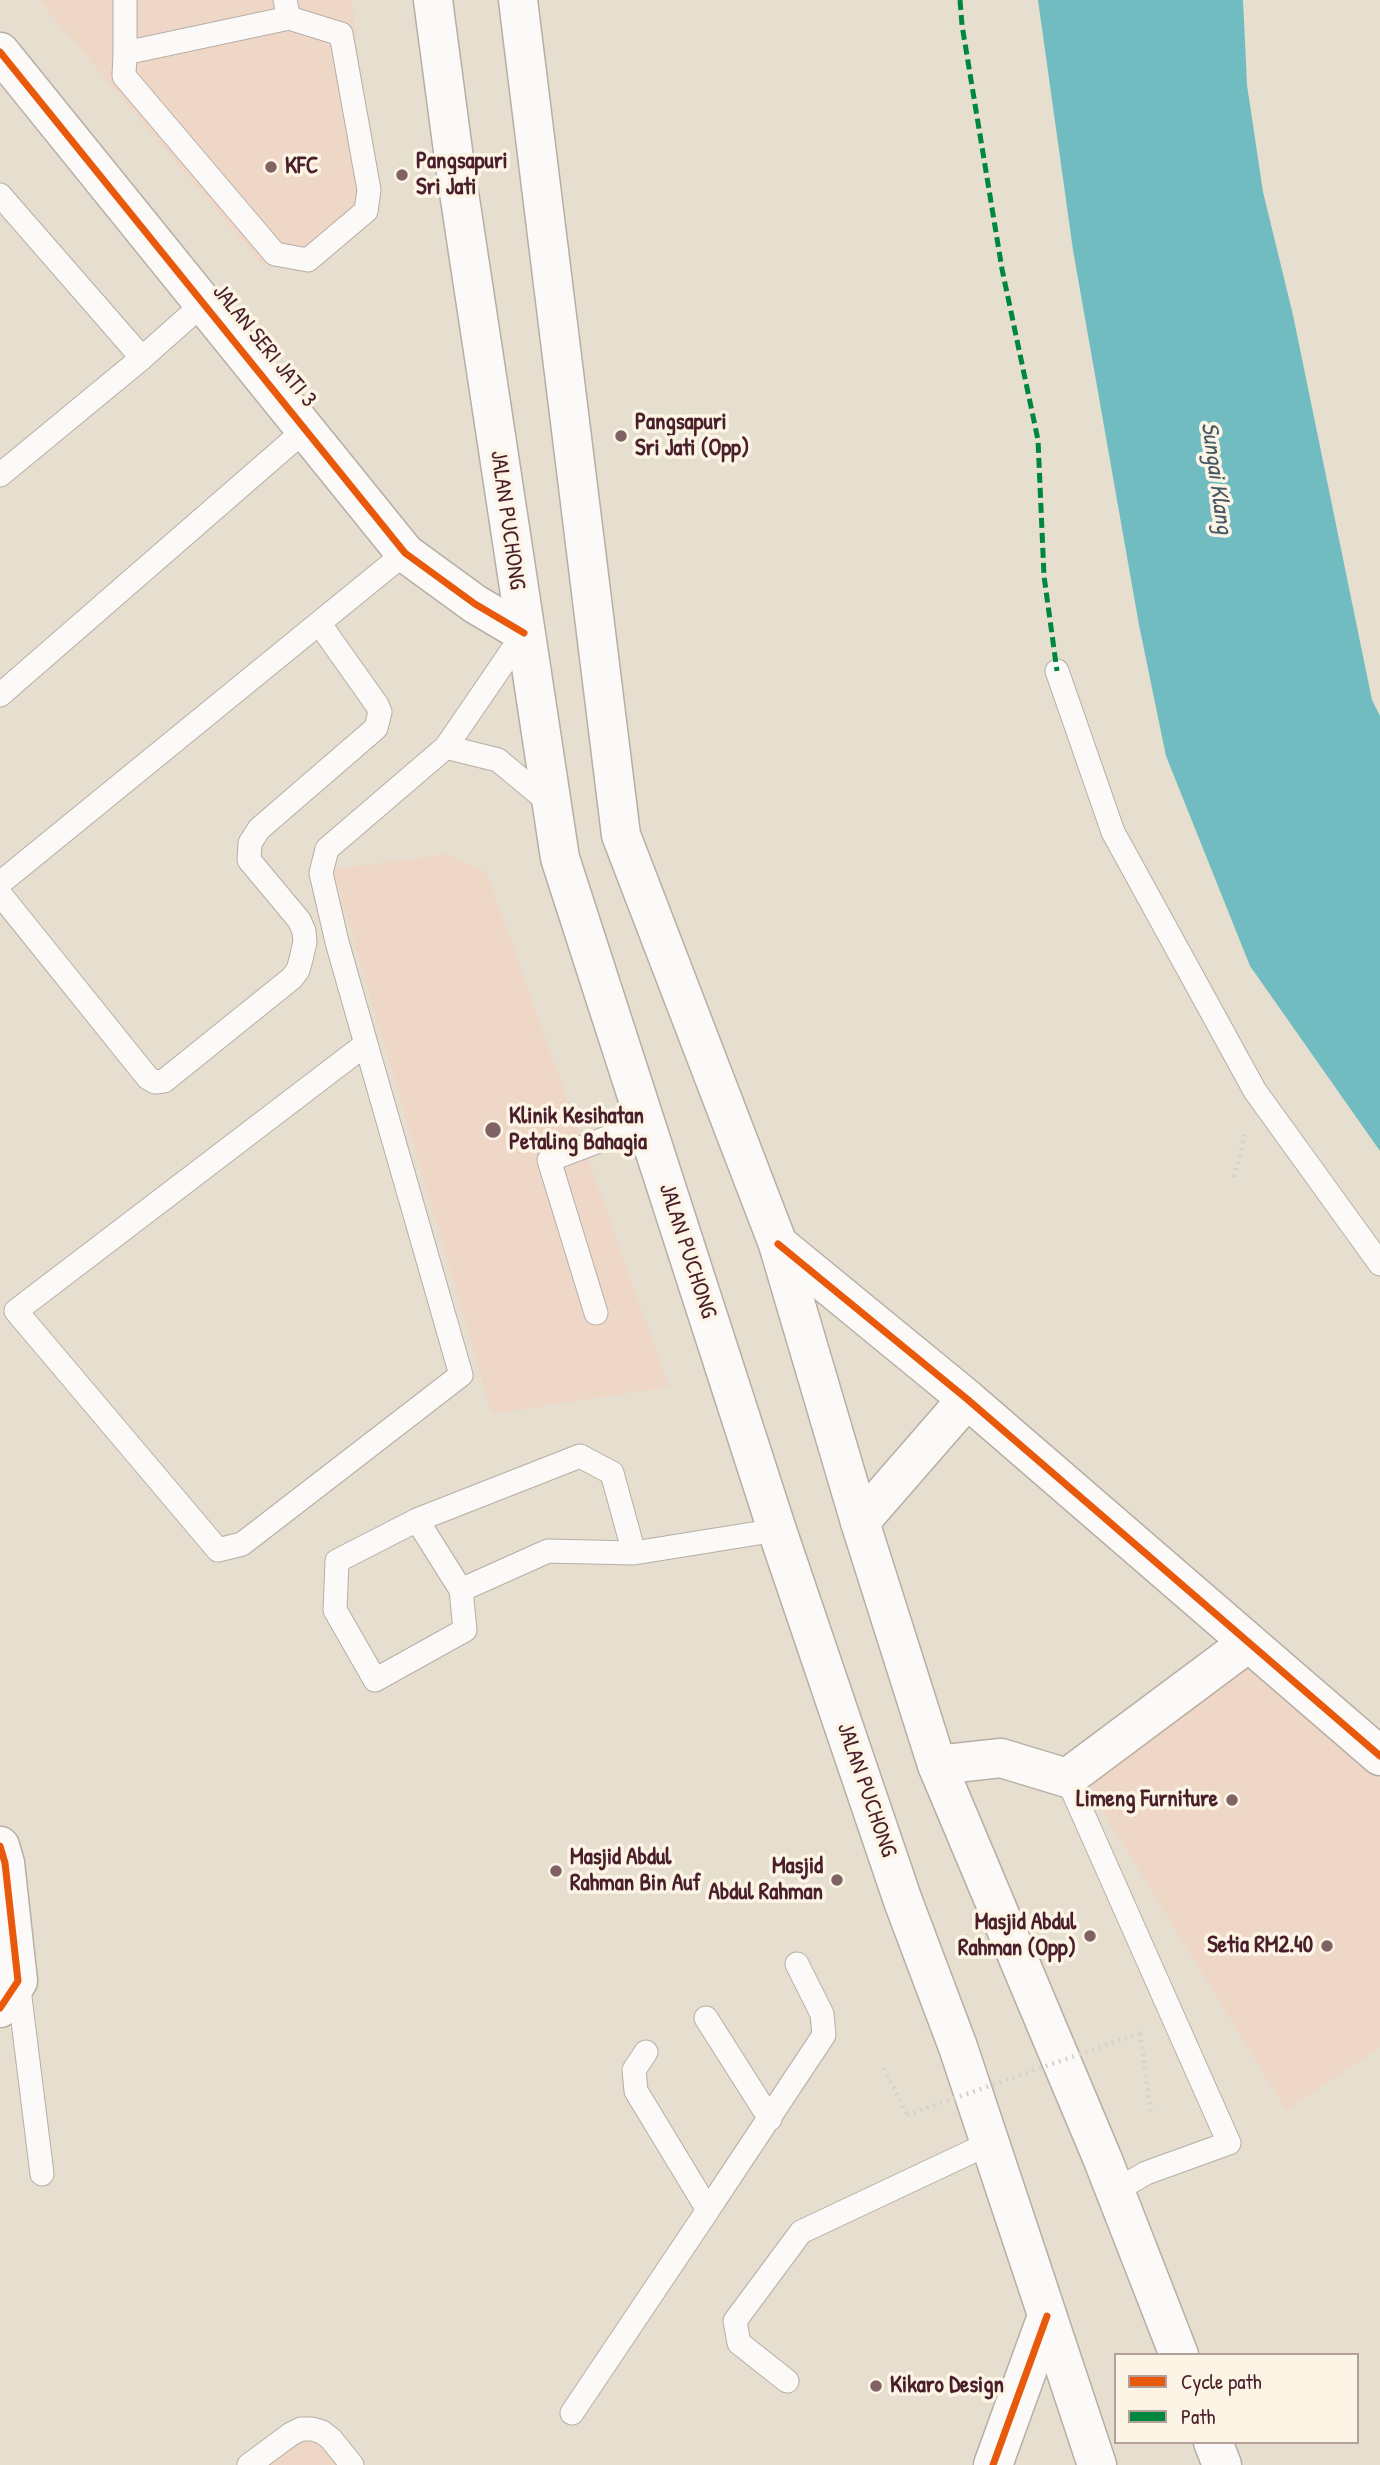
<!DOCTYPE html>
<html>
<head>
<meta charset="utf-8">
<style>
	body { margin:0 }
	#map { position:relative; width:1380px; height:2465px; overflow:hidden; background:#e6dece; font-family:"Patrick Hand",sans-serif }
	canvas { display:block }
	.legend { position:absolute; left:1114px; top:2353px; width:245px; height:91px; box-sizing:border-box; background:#fcf5e5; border:2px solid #b59f9b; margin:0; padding:9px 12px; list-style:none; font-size:21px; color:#4a1f2b }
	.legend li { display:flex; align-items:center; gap:14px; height:35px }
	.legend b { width:35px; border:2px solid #b59f9b }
</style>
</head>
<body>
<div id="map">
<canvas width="1380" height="2465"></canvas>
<ul class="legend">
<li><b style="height:9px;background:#e8590c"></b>Cycle path</li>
<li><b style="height:9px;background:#00873e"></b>Path</li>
</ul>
</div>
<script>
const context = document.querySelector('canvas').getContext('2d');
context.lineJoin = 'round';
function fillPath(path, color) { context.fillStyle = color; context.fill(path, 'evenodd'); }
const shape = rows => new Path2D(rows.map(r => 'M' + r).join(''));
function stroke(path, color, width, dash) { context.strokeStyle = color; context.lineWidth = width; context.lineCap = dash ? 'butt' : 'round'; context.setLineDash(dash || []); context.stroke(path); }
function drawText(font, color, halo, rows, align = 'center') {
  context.font = font + ' "Patrick Hand",sans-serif'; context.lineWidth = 7; context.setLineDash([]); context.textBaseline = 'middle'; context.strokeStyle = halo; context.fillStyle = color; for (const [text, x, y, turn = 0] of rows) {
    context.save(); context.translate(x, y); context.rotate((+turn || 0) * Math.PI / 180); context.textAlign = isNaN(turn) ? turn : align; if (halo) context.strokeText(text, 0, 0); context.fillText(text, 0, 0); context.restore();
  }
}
const built = shape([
	[39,0,352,0,375,220,311,274,262,264],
	[448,854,487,873,669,1387,492,1414,333,869],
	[1246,1662,1380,1777,1380,2047,1286,2110,1085,1782],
	[314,2439,323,2444,341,2465,267,2465,296,2445]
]);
const water = shape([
	[1038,0,1243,0,1247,85,1263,192,1293,315,1372,700,1380,716,1380,1151,1250,966,1166,756,1139,625,1073,250]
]);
const path = shape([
	[1234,1177,1246,1130],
	[1140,2033,1151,2113],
	[884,2068,907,2115]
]);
const service = shape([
	[125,0,125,53,289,18,285,0],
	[125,53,124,76,275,254,308,260,366,211,369,190,341,34,289,18],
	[0,195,142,358],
	[0,475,142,358,204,303],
	[1057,671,1113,832,1255,1091,1380,1264],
	[0,695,306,429],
	[446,747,498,760,552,805],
	[0,883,405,553],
	[0,894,148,1078,155,1082,164,1081,292,978,298,970,301,959,305,942,304,931,299,920,249,860,250,843,259,829,376,728,380,712,377,705,319,623],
	[366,1044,16,1311,218,1550,242,1544,461,1375,366,1044,337,942,321,873,327,849,446,747,524,633],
	[596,1313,549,1160,646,1123],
	[417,1520,461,1590],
	[634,1553,612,1473,580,1456,417,1520,337,1561,335,1610,375,1680,465,1630,461,1590,548,1551,634,1553,777,1530],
	[1067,1778,1229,2143,1146,2173,1115,2191],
	[18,1981,42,2174],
	[706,2018,770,2119],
	[646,2052,634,2070,636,2091,708,2210,824,2035,822,2014,797,1964],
	[787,2381,739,2343,735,2321,801,2232,990,2143],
	[572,2413,708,2210],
	[249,2465,291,2434,301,2429,312,2429,322,2432,331,2439,352,2465]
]);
const minor = shape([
	[0,52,405,553,475,604,524,633],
	[778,1244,967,1399,1380,1756],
	[860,1522,967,1399],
	[937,1765,1001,1758,1067,1778,1248,1643],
	[0,1846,5,1863,18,1981,0,2008],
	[993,2465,1047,2316]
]);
const primary = shape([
	[433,0,455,166,560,858,777,1530,903,1901,958,2047,1097,2465],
	[518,0,621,835,778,1244,860,1522,937,1765,1103,2160,1179,2355],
	[1213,2442,1222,2465]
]);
const pathBridge = shape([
	[907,2115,1140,2033]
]);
const quiet = shape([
	[960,0,962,25,1002,269,1038,440,1044,576,1057,671]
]);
const cycleway = shape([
	[0,52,405,553,475,604,524,633],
	[778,1244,967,1399,1380,1756],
	[0,1846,5,1863,18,1981,0,2008],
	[993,2465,1047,2316]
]);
const markers = [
	[271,167,7,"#816264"],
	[402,175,7,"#816264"],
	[621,436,7,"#816264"],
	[493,1130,9,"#816264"],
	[1232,1800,7,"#816264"],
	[556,1871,7,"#816264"],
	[837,1880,7,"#816264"],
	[1090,1936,7,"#816264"],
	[1327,1946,7,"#816264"],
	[876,2386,7,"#816264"]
];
const poiNames = [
	["Pangsapuri",416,162],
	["Sri Jati",416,188],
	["KFC",285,167],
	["Pangsapuri",635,423],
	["Sri Jati (Opp)",635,449],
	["Klinik Kesihatan",509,1117],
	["Petaling Bahagia",509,1143],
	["Limeng Furniture",1218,1800,"right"],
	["Masjid Abdul",570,1858],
	["Rahman Bin Auf",570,1884],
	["Masjid",823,1867,"right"],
	["Abdul Rahman",823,1893,"right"],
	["Masjid Abdul",1076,1923,"right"],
	["Rahman (Opp)",1076,1949,"right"],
	["Setia RM2.40",1313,1946,"right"],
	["Kikaro Design",890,2386]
];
const streetNames = [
	["JALAN SERI JATI 3",264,346,51],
	["JALAN PUCHONG",507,520,82],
	["JALAN PUCHONG",687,1251,72],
	["JALAN PUCHONG",866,1790,71]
];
const waterNames = [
	["Sungai Klang",1216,478,82]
];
fillPath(built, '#efd7c8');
fillPath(water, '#71bcc1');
stroke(service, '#b7aea5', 25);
stroke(minor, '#b7aea5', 41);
stroke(primary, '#b7aea5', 41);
stroke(path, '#d6d1ce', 4.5, [2, 5]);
stroke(service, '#fbfaf8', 23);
stroke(minor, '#fbfaf8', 38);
stroke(primary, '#fbfaf8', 38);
stroke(pathBridge, '#d6d1ce', 4.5, [2, 5]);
stroke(quiet, '#00873e', 5, [10, 5]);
stroke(cycleway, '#e8590c', 7);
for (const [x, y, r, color] of markers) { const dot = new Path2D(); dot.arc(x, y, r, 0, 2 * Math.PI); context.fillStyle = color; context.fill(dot); stroke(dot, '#fcf5e5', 2.5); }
drawText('bold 23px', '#4a1f2b', '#fcf5e5', poiNames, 'left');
drawText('23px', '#4a1f2b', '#fcf5e5', streetNames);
drawText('italic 24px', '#465865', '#fcf5e5', waterNames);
</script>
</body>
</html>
